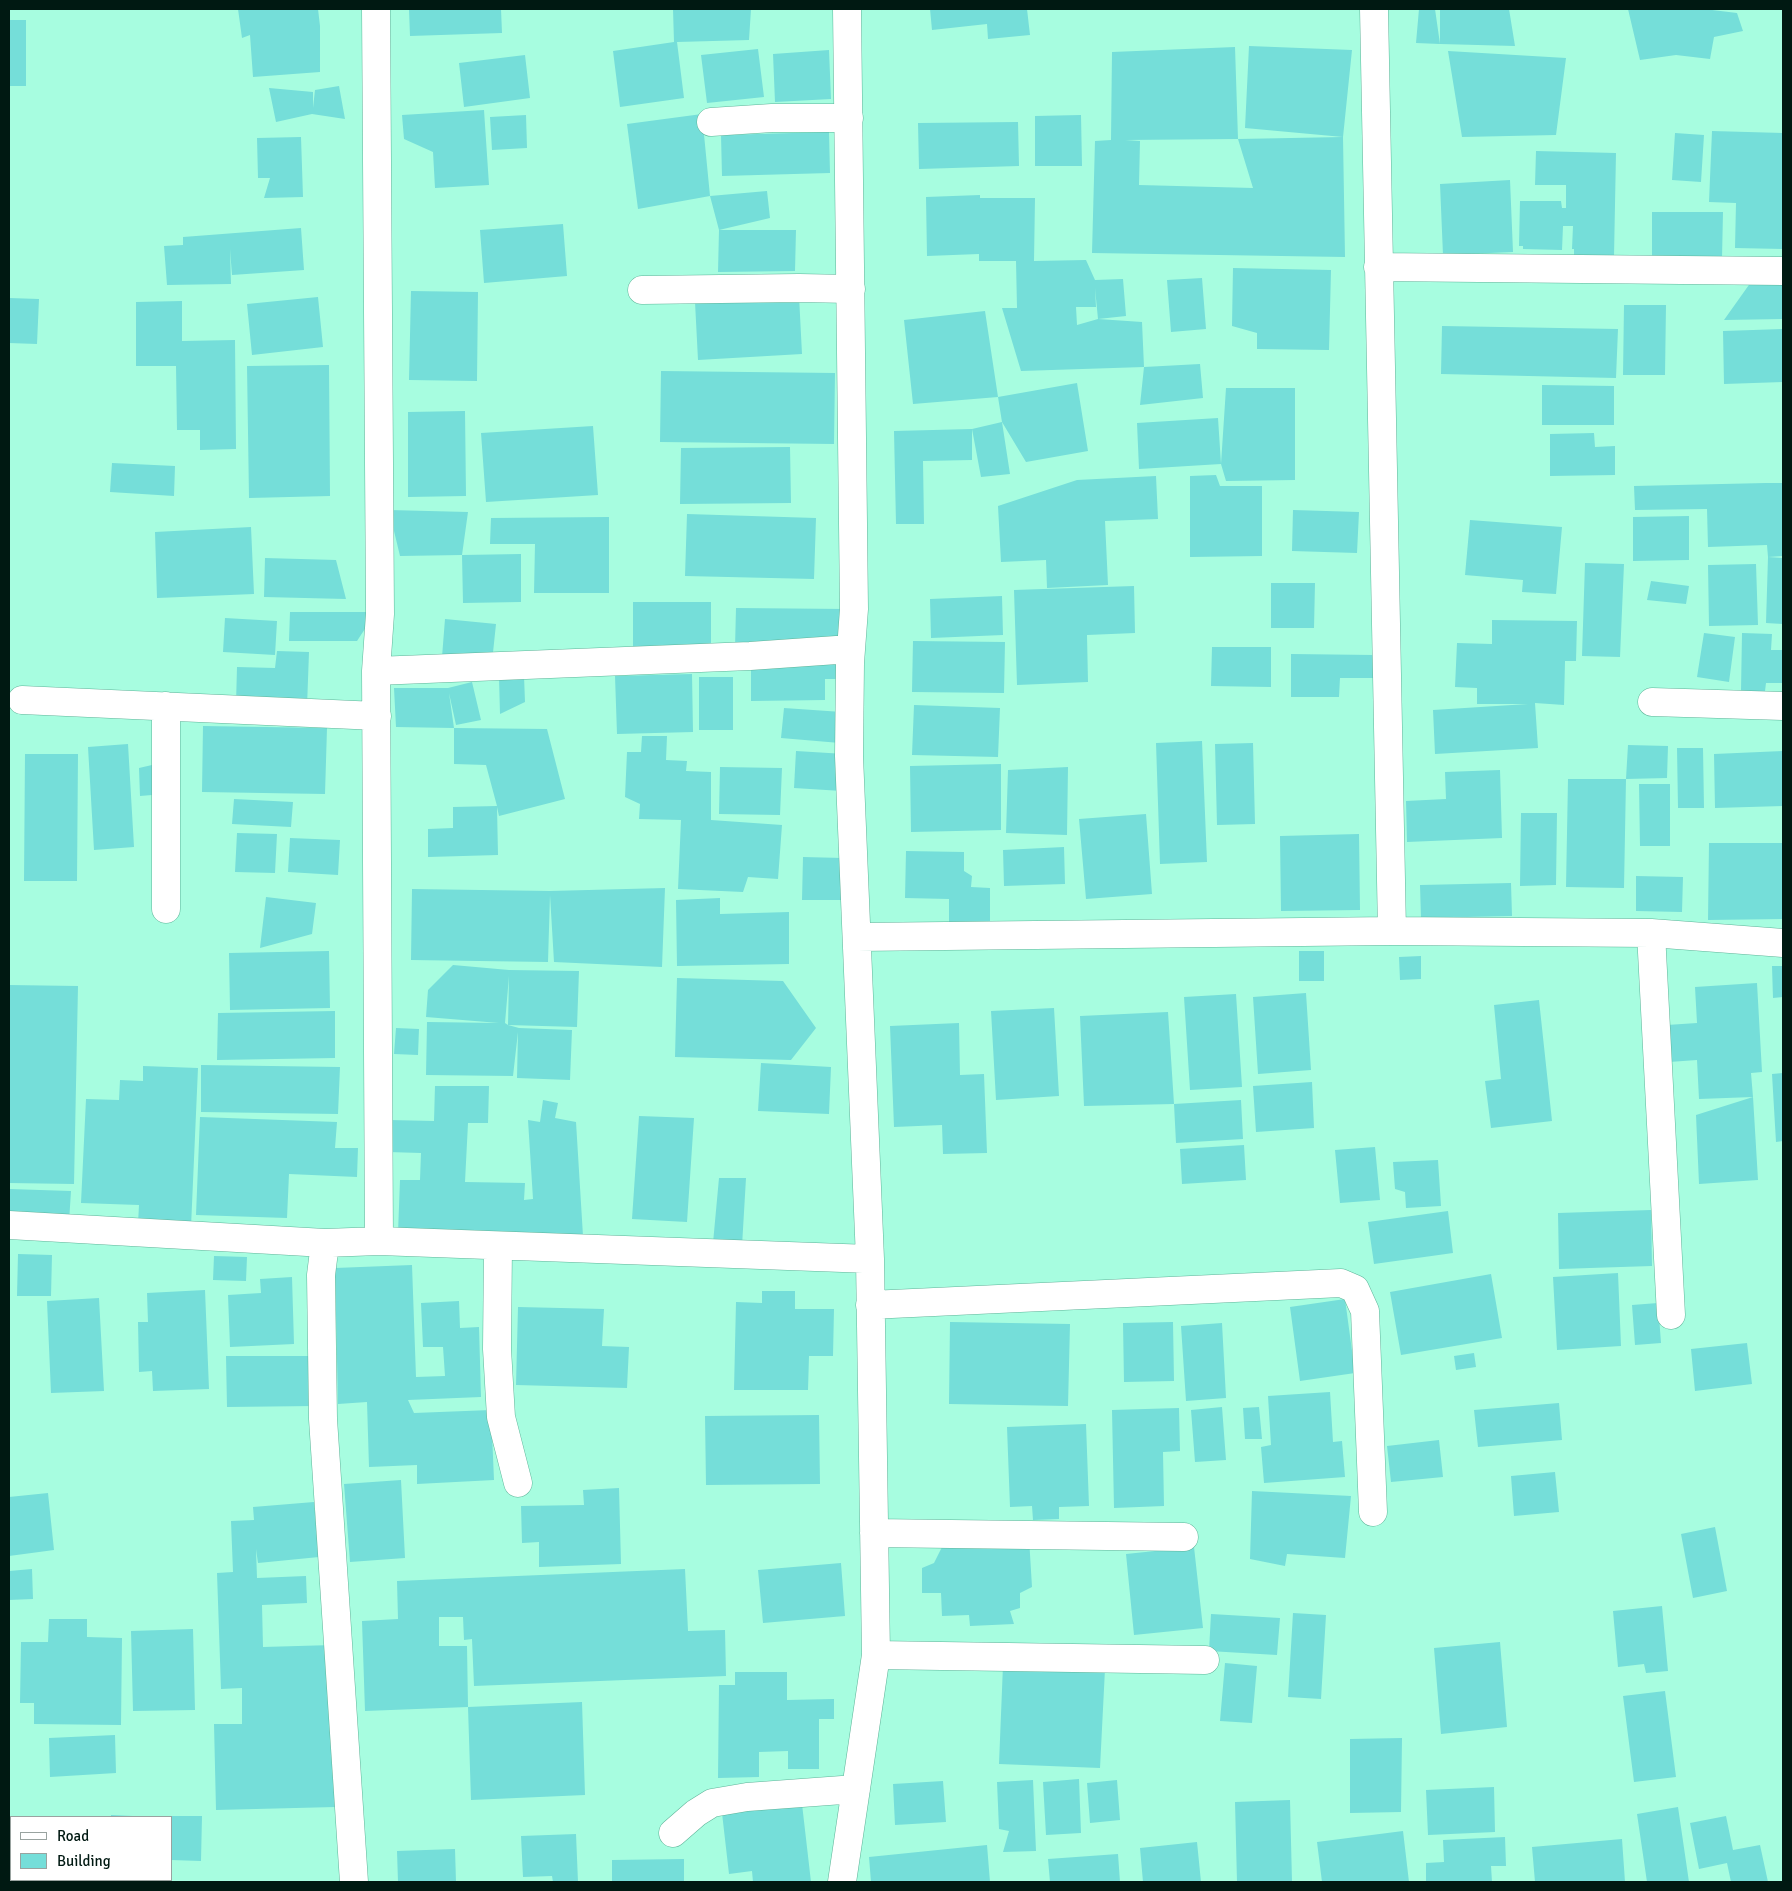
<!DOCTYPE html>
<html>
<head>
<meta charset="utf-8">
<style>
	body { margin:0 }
	#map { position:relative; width:1792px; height:1891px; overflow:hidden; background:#a7fde0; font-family:Signika,sans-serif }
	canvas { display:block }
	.frame { position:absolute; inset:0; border:10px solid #001912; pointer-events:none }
	.legend { position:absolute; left:10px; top:1816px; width:162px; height:65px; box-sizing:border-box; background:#fff; border:1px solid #99a3a0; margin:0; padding:6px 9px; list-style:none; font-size:15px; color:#001912 }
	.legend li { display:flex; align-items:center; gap:10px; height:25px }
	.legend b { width:25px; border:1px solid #99a3a0 }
</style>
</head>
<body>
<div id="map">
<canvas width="1792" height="1891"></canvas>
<div class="frame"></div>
<ul class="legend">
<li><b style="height:6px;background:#fff"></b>Road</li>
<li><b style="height:14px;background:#75ded9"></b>Building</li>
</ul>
</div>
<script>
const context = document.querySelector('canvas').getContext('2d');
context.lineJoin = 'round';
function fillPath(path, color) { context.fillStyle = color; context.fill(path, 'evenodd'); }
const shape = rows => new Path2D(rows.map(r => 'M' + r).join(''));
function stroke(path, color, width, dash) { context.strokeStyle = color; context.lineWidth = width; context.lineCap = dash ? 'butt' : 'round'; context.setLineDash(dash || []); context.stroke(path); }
const building = shape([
	[238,9,318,9,320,26,320,72,253,77,250,35,242,38],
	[409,9,501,9,502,33,410,36],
	[673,9,751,9,749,40,677,42,684,98,620,107,613,51,674,42],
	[930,9,1027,9,1030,35,988,39,987,24,932,30],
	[1419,9,1435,9,1440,44,1440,9,1509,9,1515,46,1440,44,1416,43],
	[1628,9,1704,9,1737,13,1743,31,1714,37,1710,59,1676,55,1640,60],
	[9,20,26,20,26,86,9,86],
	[1249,46,1352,50,1343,137,1245,128],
	[1235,47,1238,139,1125,140,1140,141,1139,185,1253,188,1238,139,1343,137,1345,257,1092,253,1095,141,1111,140,1112,52],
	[758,49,764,97,707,103,701,55],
	[829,50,831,99,775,102,773,54],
	[1448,51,1566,58,1556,135,1462,137],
	[525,55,530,98,464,107,459,63],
	[339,86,345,119,312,114,276,122,269,88,313,92,313,108,315,90],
	[484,110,489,185,435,188,433,152,404,139,402,115],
	[702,114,710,196,638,209,627,124],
	[526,115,527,148,492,150,490,117],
	[1081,115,1082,166,1035,166,1035,116],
	[1018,122,1019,166,919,169,918,123],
	[1712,131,1783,133,1783,249,1735,248,1736,203,1709,202],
	[829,132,830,173,722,176,721,135],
	[1675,133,1704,135,1701,182,1672,180],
	[301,137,303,197,264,198,270,178,258,178,257,138],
	[1536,151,1616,153,1614,256,1574,255,1574,249,1572,249,1573,226,1563,226,1562,250,1523,249,1523,246,1519,246,1520,201,1561,201,1562,208,1566,208,1566,185,1535,185],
	[1510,180,1513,252,1443,255,1440,184],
	[767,191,770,218,719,230,710,196],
	[980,195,980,198,1035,198,1034,261,1086,260,1095,280,1123,279,1126,316,1098,319,1095,288,1096,307,1076,307,1077,325,1098,319,1142,322,1144,367,1021,371,1002,308,1017,308,1016,261,979,261,979,254,927,256,926,197],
	[1652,212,1723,212,1722,258,1652,258],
	[563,224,567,276,484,283,480,230],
	[301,228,304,270,232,275,230,249,231,284,167,285,164,246,183,245,183,237],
	[719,230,796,230,795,271,718,272],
	[1233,268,1331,270,1329,350,1257,349,1257,333,1232,326],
	[1202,278,1206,329,1171,332,1167,280],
	[1783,281,1783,319,1724,320,1751,282],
	[411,291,478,292,477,381,409,380],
	[799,296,802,354,698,360,695,302],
	[318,297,323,347,252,355,247,304],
	[9,298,39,299,37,344,9,343],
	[182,301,182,341,235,340,236,449,200,450,200,430,177,430,176,366,136,366,136,302],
	[1624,305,1666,305,1665,375,1623,375],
	[985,311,998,397,913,404,904,320],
	[1442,326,1618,329,1616,378,1441,374],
	[1783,329,1783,382,1724,384,1723,331],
	[1200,364,1203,398,1140,405,1144,367],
	[329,365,330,496,249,498,247,366],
	[661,371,835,373,834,444,660,442],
	[1077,383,1088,451,1026,462,1002,422,998,397],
	[1542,385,1614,386,1614,425,1542,425],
	[1226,388,1295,388,1295,480,1226,481,1221,464,1139,469,1137,423,1218,418,1221,464],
	[465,411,466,496,408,497,408,412],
	[1002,422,1010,474,981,477,972,429],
	[593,426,598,495,486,502,481,433],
	[972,429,972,460,923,461,924,524,896,524,894,431],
	[1594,433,1595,447,1615,446,1615,475,1550,476,1550,434],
	[790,447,791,503,680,504,681,448],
	[112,463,175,466,174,496,110,492],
	[1216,475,1220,486,1262,486,1262,556,1190,557,1190,476],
	[1156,476,1158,519,1105,521,1108,585,1047,588,1046,560,1001,562,998,506,1077,480],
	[1766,483,1783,483,1783,556,1768,557,1767,545,1708,547,1707,509,1635,510,1634,486],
	[389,510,468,512,462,555,400,556],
	[1293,510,1359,512,1357,553,1292,551],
	[687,514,816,518,814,579,685,576],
	[1689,516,1689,560,1633,561,1633,517],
	[609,517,609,593,534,593,535,544,490,544,491,518],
	[1470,520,1562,527,1556,594,1522,592,1523,580,1465,575],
	[251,527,254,594,157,598,155,532],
	[521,554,521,602,463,603,462,555],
	[1768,557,1783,558,1783,624,1766,623],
	[265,558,336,560,346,599,264,597],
	[1585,563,1624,564,1620,657,1582,656],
	[1756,564,1758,625,1709,626,1708,565],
	[1651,581,1689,586,1686,604,1647,600],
	[1271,583,1315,583,1314,628,1271,628],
	[1134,586,1135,633,1087,635,1088,682,1017,685,1014,590],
	[1002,596,1003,635,931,638,930,599],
	[633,602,711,602,711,647,633,647],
	[736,608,846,609,845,649,735,648],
	[290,612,376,612,357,641,289,641],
	[225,618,277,621,275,655,223,652],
	[445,619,496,624,492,662,442,657],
	[1492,620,1577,621,1576,661,1565,661,1564,705,1535,703,1538,748,1435,754,1433,710,1528,704,1477,704,1477,688,1455,687,1457,643,1492,644],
	[1704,633,1735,637,1729,682,1697,677],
	[1742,633,1772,634,1771,650,1783,650,1783,683,1766,683,1765,691,1741,691],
	[913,641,1005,642,1004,693,912,692],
	[1212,647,1271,647,1271,687,1211,686],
	[277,651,309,652,307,707,236,704,237,667,275,668],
	[1291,654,1374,655,1374,678,1340,678,1339,697,1291,697],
	[846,658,837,679,825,679,825,700,751,701,751,659],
	[692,674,693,732,617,734,615,676],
	[524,676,525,702,500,714,499,677],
	[699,677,733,677,733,730,699,730],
	[472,682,481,720,456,725,449,693,454,728,396,727,394,688,448,688],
	[914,705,1000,708,998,757,912,755],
	[784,708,842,712,840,743,781,738],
	[203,726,327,728,325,794,202,792],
	[454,728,547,729,565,799,499,816,497,807,498,855,428,857,428,829,453,828,453,807,497,806,486,765,454,764],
	[642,736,667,736,666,760,687,761,686,771,711,772,711,820,782,825,778,879,748,877,743,892,678,889,681,820,639,819,640,804,625,797,627,752,641,752],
	[1202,741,1207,862,1160,864,1156,743],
	[1253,743,1255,824,1217,825,1215,744],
	[128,744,134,847,94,850,88,747],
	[1628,745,1668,746,1667,778,1626,779],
	[1677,748,1703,748,1704,808,1678,808],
	[796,751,845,754,842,791,794,788],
	[1783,751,1783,806,1715,808,1714,754],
	[25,754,78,754,77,881,24,881],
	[1001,764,1001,830,911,832,910,766],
	[152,765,152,795,140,796,139,768],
	[720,767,782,768,780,815,719,814],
	[1068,767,1067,835,1006,833,1008,770],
	[1500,770,1502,838,1407,842,1406,801,1446,799,1445,772],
	[1568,779,1626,779,1624,888,1566,887],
	[1639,784,1670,784,1670,846,1640,846],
	[234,799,293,802,291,827,232,824],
	[1521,813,1557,813,1556,885,1520,886],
	[1146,814,1152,894,1086,899,1079,819],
	[237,833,277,834,275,873,235,872],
	[1359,834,1360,910,1281,911,1280,836],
	[290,838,340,840,338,875,288,872],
	[1709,843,1783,843,1783,919,1708,920],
	[1064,847,1065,884,1004,886,1003,850],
	[906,851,964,852,964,871,972,876,971,887,990,888,990,923,949,923,949,899,905,898],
	[803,857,843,858,842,900,802,900],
	[1636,876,1683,877,1682,912,1636,911],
	[1511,883,1512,916,1421,918,1420,885],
	[665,888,662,967,554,962,550,895,548,962,411,960,412,889,550,891],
	[266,897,316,903,312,934,260,948],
	[720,898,720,914,789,912,789,964,677,966,676,900],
	[329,951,330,1008,230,1010,229,953],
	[1299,951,1324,951,1324,981,1299,981],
	[1421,956,1421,979,1400,980,1399,957],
	[453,965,509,970,579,971,577,1027,508,1025,519,1028,572,1030,570,1080,517,1078,518,1032,513,1076,426,1075,427,1022,499,1023,426,1017,428,990],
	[509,976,508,1025,505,1023],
	[1772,966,1783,966,1783,997,1773,998],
	[677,978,783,981,816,1028,791,1060,675,1057],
	[1757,983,1762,1072,1751,1073,1753,1097,1699,1099,1697,1060,1669,1062,1667,1025,1697,1023,1695,987],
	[9,985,78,986,74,1184,9,1183],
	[1306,993,1311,1070,1258,1074,1253,997],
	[1236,994,1242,1087,1190,1090,1184,997],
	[1539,1000,1552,1121,1491,1128,1485,1081,1501,1079,1494,1005],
	[1054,1008,1059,1096,996,1100,991,1011],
	[335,1011,335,1058,217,1060,218,1013],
	[1168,1012,1174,1104,1084,1106,1080,1016],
	[959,1023,960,1075,984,1074,987,1153,943,1154,942,1125,894,1127,890,1026],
	[396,1028,419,1029,418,1055,394,1054],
	[761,1063,831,1067,829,1114,758,1111],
	[201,1065,340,1067,338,1114,201,1112],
	[143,1066,198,1068,191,1227,138,1224,139,1205,81,1203,86,1099,119,1100,120,1080,143,1081],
	[1783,1073,1783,1141,1776,1142,1772,1074],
	[1312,1082,1314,1128,1256,1132,1253,1086],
	[435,1086,489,1086,488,1123,468,1123,465,1182,525,1183,524,1200,533,1199,528,1120,540,1122,543,1100,558,1103,555,1118,576,1122,583,1236,398,1233,400,1180,420,1180,421,1153,388,1152,389,1120,434,1121],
	[1753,1097,1758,1180,1699,1184,1696,1115],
	[1241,1100,1243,1139,1176,1143,1174,1104],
	[639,1116,694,1118,687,1222,632,1219],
	[200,1117,337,1122,335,1148,358,1148,357,1177,289,1174,287,1218,196,1215],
	[1244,1145,1246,1180,1182,1184,1180,1149],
	[1375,1147,1380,1200,1340,1203,1335,1150],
	[1438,1160,1441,1206,1406,1208,1405,1192,1395,1189,1393,1162],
	[719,1178,746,1178,742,1246,713,1243],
	[9,1189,71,1191,69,1222,9,1220],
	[1651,1210,1652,1266,1559,1269,1558,1213],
	[1448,1211,1453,1253,1374,1264,1368,1222],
	[18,1254,52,1255,51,1296,17,1296],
	[214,1256,247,1257,246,1281,213,1280],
	[412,1265,416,1377,445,1376,443,1347,423,1347,421,1303,459,1301,460,1328,479,1327,481,1397,408,1400,414,1413,491,1410,494,1480,417,1484,417,1465,369,1467,367,1402,338,1404,335,1268],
	[1618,1273,1621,1346,1557,1350,1553,1277],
	[1491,1274,1502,1338,1401,1355,1390,1292],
	[292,1277,294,1344,230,1347,228,1295,261,1293,260,1279],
	[205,1290,209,1389,153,1391,152,1371,139,1372,138,1322,148,1322,147,1293],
	[762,1291,795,1291,795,1309,834,1309,833,1356,809,1356,808,1390,734,1390,736,1302,762,1303],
	[99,1298,104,1391,51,1393,47,1301],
	[1345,1299,1355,1373,1300,1381,1290,1307],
	[1658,1303,1661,1343,1635,1345,1632,1305],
	[518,1307,604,1309,602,1346,629,1347,627,1388,516,1385],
	[950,1322,1070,1324,1068,1406,949,1404],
	[1173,1322,1174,1381,1124,1382,1123,1323],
	[1222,1323,1226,1398,1186,1401,1181,1326],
	[1747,1343,1752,1384,1695,1391,1691,1349],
	[1474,1353,1476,1367,1456,1370,1454,1356],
	[226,1356,314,1356,314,1406,227,1407],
	[1330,1392,1333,1442,1342,1441,1345,1477,1264,1483,1261,1447,1271,1445,1268,1396],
	[1559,1403,1562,1440,1478,1447,1474,1410],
	[1222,1407,1226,1460,1195,1462,1191,1410],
	[1259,1407,1262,1439,1245,1439,1243,1408],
	[1179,1408,1180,1451,1163,1452,1164,1506,1114,1508,1112,1410],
	[819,1415,820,1484,706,1485,705,1416],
	[1086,1424,1089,1506,1059,1507,1059,1519,1033,1520,1032,1506,1010,1507,1007,1427],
	[1439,1440,1443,1477,1391,1482,1387,1446],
	[1555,1472,1559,1512,1514,1516,1511,1476],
	[401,1480,405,1558,350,1562,344,1484],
	[619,1488,621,1564,539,1567,539,1542,522,1543,521,1506,584,1505,583,1490],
	[1252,1491,1351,1496,1345,1558,1287,1554,1285,1566,1250,1559],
	[48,1493,54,1550,9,1556,9,1497],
	[314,1502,319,1557,258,1563,256,1549,257,1578,306,1576,307,1603,262,1605,263,1647,333,1645,335,1807,216,1810,214,1724,242,1724,242,1688,221,1689,217,1573,233,1572,231,1521,254,1520,253,1507],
	[1715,1527,1727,1591,1693,1598,1681,1534],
	[1029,1538,1032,1587,1020,1593,1020,1608,1010,1611,1014,1624,970,1626,969,1615,942,1616,941,1593,922,1593,922,1568,934,1563,944,1543],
	[1194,1547,1203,1628,1134,1635,1126,1554],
	[841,1563,845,1616,763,1623,758,1570],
	[32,1569,33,1599,9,1600,9,1571],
	[685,1569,688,1631,725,1630,726,1676,474,1686,472,1639,464,1640,463,1617,439,1617,439,1646,467,1646,468,1707,365,1711,362,1621,398,1619,397,1581],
	[1662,1606,1668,1671,1646,1673,1644,1664,1618,1667,1613,1611],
	[1293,1613,1326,1615,1321,1699,1288,1697],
	[1211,1614,1280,1618,1277,1655,1209,1651],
	[49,1619,87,1619,87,1637,122,1638,121,1725,34,1724,34,1703,20,1703,21,1642,48,1642],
	[193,1629,195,1710,133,1711,131,1631],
	[1500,1642,1507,1727,1441,1734,1434,1648],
	[1225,1663,1257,1666,1252,1723,1220,1721],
	[1003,1665,1105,1669,1100,1768,999,1764],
	[735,1672,787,1672,787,1700,834,1699,834,1719,819,1719,819,1769,788,1769,788,1751,759,1752,759,1777,718,1778,719,1685,735,1685],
	[1665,1691,1676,1777,1634,1782,1623,1696],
	[582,1702,585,1795,471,1800,468,1707],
	[115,1735,116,1773,50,1777,49,1738],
	[1402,1738,1401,1812,1350,1813,1350,1739],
	[1079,1779,1081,1833,1046,1835,1043,1782],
	[1033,1780,1036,1851,1003,1852,1009,1831,999,1829,997,1782],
	[1117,1780,1120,1820,1090,1823,1087,1783],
	[943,1781,946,1822,895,1825,893,1784],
	[1494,1787,1495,1832,1428,1835,1426,1790],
	[1290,1800,1292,1882,1237,1882,1235,1802],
	[802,1804,811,1882,753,1882,752,1871,729,1874,722,1813],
	[1678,1807,1689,1882,1647,1882,1637,1814],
	[111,1815,133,1816,133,1817,111,1817],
	[171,1816,202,1816,201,1861,171,1860],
	[1726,1816,1733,1850,1760,1845,1768,1882,1731,1882,1727,1863,1699,1869,1690,1823],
	[1403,1831,1409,1882,1322,1882,1317,1842],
	[576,1834,578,1882,553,1882,552,1876,523,1877,521,1836],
	[1505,1837,1506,1866,1491,1866,1492,1882,1426,1882,1426,1863,1444,1862,1443,1840],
	[1622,1839,1625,1882,1535,1882,1532,1847],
	[1197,1842,1201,1882,1143,1882,1140,1848],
	[987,1845,990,1882,871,1882,869,1857],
	[455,1849,456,1882,398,1882,397,1851],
	[1118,1854,1120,1882,1050,1882,1048,1859],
	[684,1859,684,1882,612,1882,612,1860],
	[98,1880,169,1880,169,1882,98,1882]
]);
const minor = shape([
	[376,9,380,614,376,671,379,1241],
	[1374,9,1392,931],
	[711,122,772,118,849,118],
	[1378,267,1783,271],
	[642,290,799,288,851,289],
	[376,671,750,656,851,649],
	[22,700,377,716],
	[1652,702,1783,706],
	[166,706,166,909],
	[1651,933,1671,1315],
	[857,937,1392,931,1651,933,1783,943],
	[9,1225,325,1243,379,1241,870,1259],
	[325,1243,321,1275,323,1419,354,1882],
	[498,1246,497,1349,501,1417,518,1483],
	[870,1305,1341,1283,1355,1289,1365,1311,1373,1512],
	[874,1533,1184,1537],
	[876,1655,1205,1660],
	[673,1833,696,1813,712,1803,747,1797,856,1789],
	[842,1882,876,1655,870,1259,849,756,850,663,854,609,847,9]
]);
fillPath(building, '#75ded9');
stroke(minor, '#5fb499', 29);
stroke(minor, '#fff', 28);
</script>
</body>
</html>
